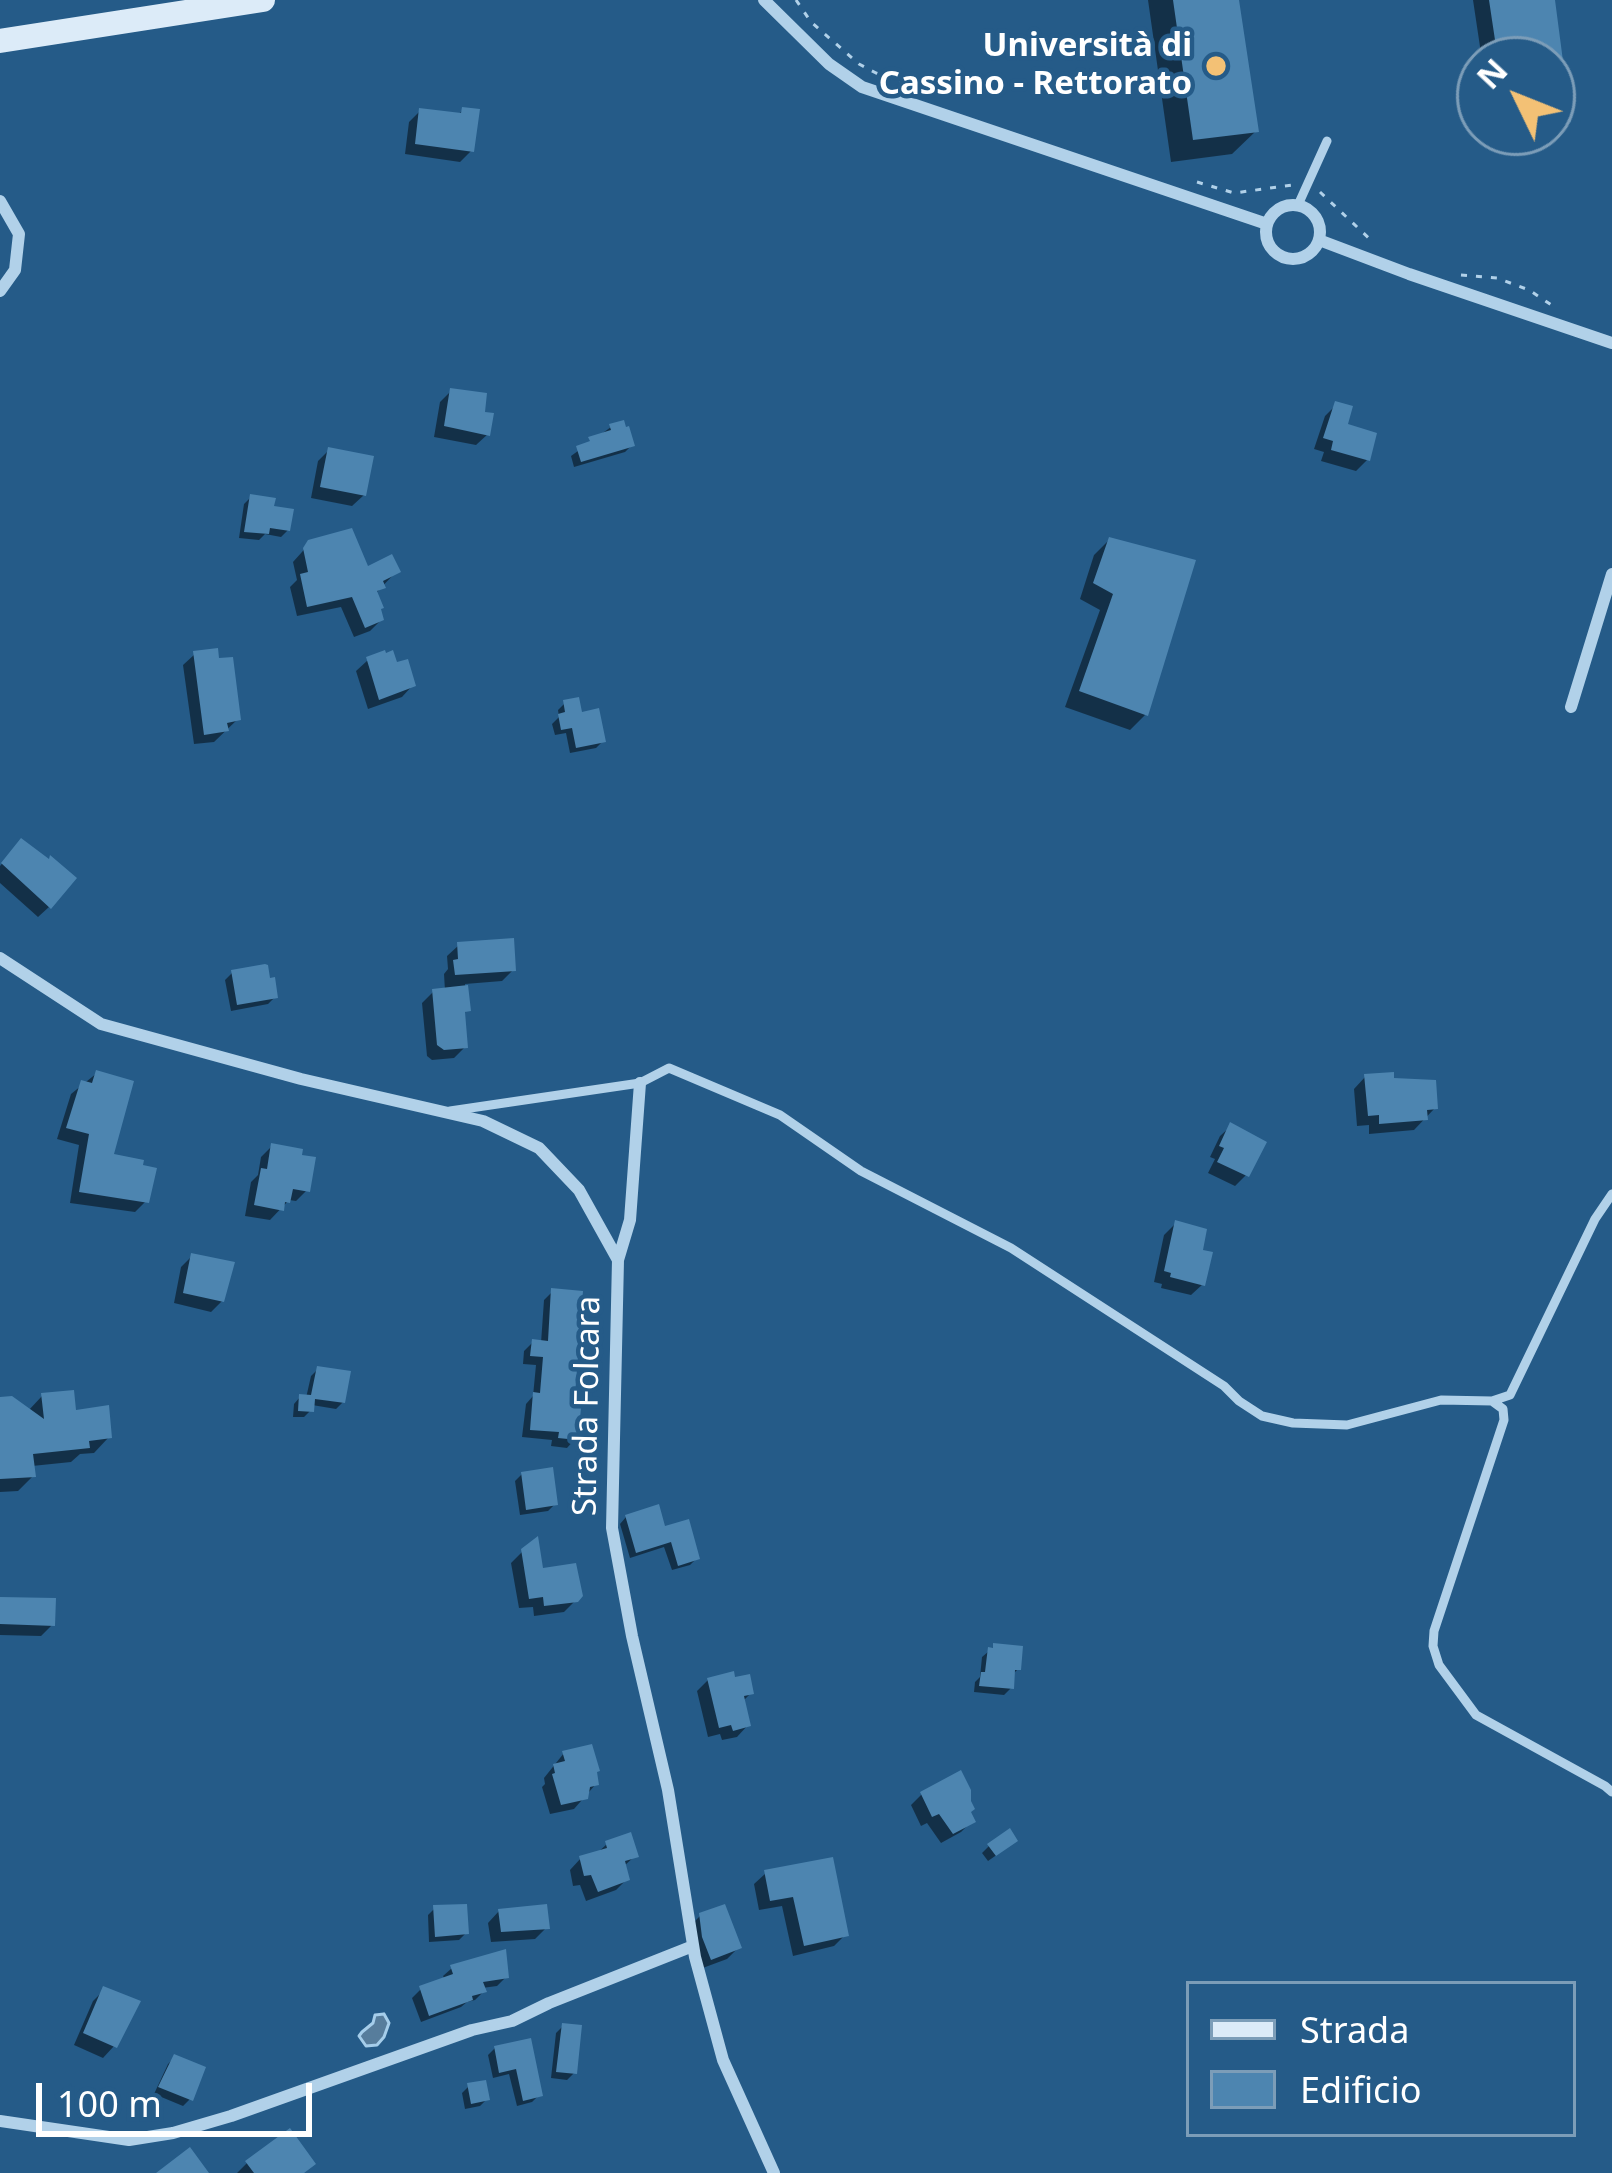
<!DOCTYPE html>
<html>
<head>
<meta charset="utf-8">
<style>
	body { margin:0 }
	#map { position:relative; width:1612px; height:2173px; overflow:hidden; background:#255b88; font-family:"Noto Sans",sans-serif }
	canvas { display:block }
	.legend { position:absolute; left:1186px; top:1981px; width:390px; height:156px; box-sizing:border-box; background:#255b88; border:3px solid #7c9db8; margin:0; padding:15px 21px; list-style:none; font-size:36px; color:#fff }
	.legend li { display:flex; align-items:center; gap:24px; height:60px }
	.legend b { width:60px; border:3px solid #7c9db8 }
	.north { position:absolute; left:1456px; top:36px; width:120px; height:120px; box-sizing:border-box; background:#255b88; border:3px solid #7c9db8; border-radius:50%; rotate:313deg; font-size:33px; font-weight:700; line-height:48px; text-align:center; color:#fff }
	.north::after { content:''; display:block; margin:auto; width:42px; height:54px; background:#f3c175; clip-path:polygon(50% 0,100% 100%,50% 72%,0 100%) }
	.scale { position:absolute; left:36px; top:2083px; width:276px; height:54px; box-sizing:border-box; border:6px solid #fff; border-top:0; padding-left:15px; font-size:36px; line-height:42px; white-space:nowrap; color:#fff; -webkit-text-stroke:9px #255b88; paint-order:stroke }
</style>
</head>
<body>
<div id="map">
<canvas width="1612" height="2173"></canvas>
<ul class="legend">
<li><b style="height:15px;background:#dcebf8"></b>Strada</li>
<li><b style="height:33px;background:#4d85b0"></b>Edificio</li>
</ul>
<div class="north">N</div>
<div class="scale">100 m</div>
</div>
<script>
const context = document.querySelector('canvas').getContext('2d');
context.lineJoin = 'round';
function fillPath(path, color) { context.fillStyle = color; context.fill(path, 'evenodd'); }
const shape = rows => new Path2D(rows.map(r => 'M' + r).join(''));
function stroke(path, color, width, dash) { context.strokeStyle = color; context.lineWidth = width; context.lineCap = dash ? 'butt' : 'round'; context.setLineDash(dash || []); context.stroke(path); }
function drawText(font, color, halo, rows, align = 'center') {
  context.font = font + ' "Noto Sans",sans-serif'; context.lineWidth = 9; context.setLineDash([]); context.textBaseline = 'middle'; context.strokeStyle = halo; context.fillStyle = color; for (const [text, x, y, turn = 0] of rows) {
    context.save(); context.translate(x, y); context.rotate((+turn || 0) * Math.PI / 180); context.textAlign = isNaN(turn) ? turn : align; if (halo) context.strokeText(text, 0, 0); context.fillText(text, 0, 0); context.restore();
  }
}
const water = shape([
	[384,2014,389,2023,384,2037,377,2045,366,2046,359,2036,362,2032,373,2023,375,2015,384,2014]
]);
const shadow = shape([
	[1148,0,1236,0,1256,131,1232,154,1171,162],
	[1473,0,1552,0,1568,121,1552,136,1494,145,1492,132,1552,132,1552,60,1482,60],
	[463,110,471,151,460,162,405,154,409,122,420,111,457,116],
	[451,391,481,415,488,434,476,445,434,437,440,402],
	[1336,405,1344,427,1367,460,1356,471,1321,461,1324,452,1314,449,1325,416],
	[611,427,632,445,625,452,574,467,571,456],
	[329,450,364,495,352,506,311,498,318,461],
	[251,497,270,509,288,530,281,537,265,534,259,540,239,538,244,504],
	[1109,540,1145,715,1130,730,1065,707,1100,610,1080,599,1094,555],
	[310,543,366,570,397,571,375,594,381,620,370,631,354,637,341,607,297,616,290,587,297,580,293,562],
	[195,654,238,719,214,742,194,744,183,665],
	[368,660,395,666,413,685,402,697,368,709,356,671],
	[565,703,603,741,596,748,570,753,566,733,555,735,552,724,559,717,558,710],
	[11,853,49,907,38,917,0,883,0,866],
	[459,945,513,970,502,981,465,984,467,1010,463,1015,465,1047,454,1058,432,1060,427,1056,422,1003,433,992,445,991,444,974,448,969,447,956],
	[232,973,275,997,268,1004,231,1011,225,980],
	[97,1073,110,1157,146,1201,135,1212,70,1203,79,1145,57,1139,71,1094],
	[1365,1077,1435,1108,1414,1130,1369,1134,1369,1125,1357,1126,1354,1089],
	[1231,1126,1246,1175,1235,1186,1208,1173,1215,1159,1210,1157,1220,1136],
	[272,1146,307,1190,296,1201,289,1200,270,1220,245,1216,251,1182,258,1175,261,1157],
	[1175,1224,1203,1284,1191,1295,1161,1288,1162,1284,1154,1282,1164,1235],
	[192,1256,222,1301,211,1312,174,1303,181,1267],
	[553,1291,575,1439,567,1448,551,1446,552,1440,522,1437,526,1404,533,1396,536,1365,523,1364,524,1351,533,1342,541,1343,544,1300],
	[318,1369,343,1402,336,1409,312,1405,311,1410,304,1417,293,1417,294,1404,300,1397,306,1398,311,1376],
	[42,1396,109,1437,94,1453,80,1454,71,1462,32,1466,33,1476,18,1491,0,1492,0,1400,28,1411],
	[522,1474,555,1504,548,1511,520,1515,515,1481],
	[626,1517,663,1530,697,1558,690,1565,672,1570,664,1547,630,1558,620,1524],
	[523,1551,541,1571,580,1596,564,1612,534,1616,533,1607,519,1608,511,1563],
	[0,1600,52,1625,41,1636,0,1635],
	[995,1646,1018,1669,1012,1675,1011,1688,1004,1695,974,1692,975,1682,980,1677,982,1657],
	[708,1680,751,1693,742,1702,748,1725,737,1737,722,1740,720,1734,708,1737,697,1691],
	[564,1753,596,1784,574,1809,550,1814,542,1787,545,1784,544,1778],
	[922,1794,968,1813,972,1821,961,1832,941,1843,927,1823,921,1826,911,1805],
	[607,1844,635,1856,623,1867,627,1879,616,1890,586,1901,580,1885,573,1886,570,1870,581,1858,596,1854],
	[989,1846,1008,1847,988,1861,982,1853],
	[766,1873,845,1935,834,1946,793,1956,782,1906,759,1910,754,1884],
	[435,1908,466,1933,459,1940,429,1942,428,1915],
	[499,1911,546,1928,535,1939,491,1942,488,1923],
	[700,1916,738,1948,727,1959,700,1969,689,1927],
	[452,1968,506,1977,497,1986,482,1988,484,1991,475,2000,467,2002,461,2007,421,2022,412,1998,421,1989,445,1980,443,1976],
	[104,1990,114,2046,103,2058,74,2045,93,2001],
	[563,2026,574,2073,567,2080,551,2078,556,2033],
	[529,2042,539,2095,532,2102,517,2106,509,2074,493,2078,488,2055,495,2048],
	[175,2057,190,2099,183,2106,154,2094,168,2064],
	[469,2086,487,2099,480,2106,465,2109,462,2093],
	[247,2163,303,2173,237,2173]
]);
const building = shape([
	[1173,0,1239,0,1259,132,1193,140],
	[1489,0,1555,0,1571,122,1552,125,1552,60,1498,60],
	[462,107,480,109,474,152,415,144,419,108,461,113],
	[450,388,487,393,485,412,494,413,490,436,444,426],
	[1335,401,1353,406,1348,424,1377,433,1370,461,1331,450,1333,441,1323,438],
	[624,420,626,427,629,426,635,446,581,462,576,446,590,441,588,437,611,430,609,424],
	[328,447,374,456,366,496,320,487],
	[250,494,276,498,274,506,294,509,290,531,270,528,269,534,244,532],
	[352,528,368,566,392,554,401,572,383,581,386,588,377,591,384,608,381,609,384,620,365,628,352,597,307,607,300,574,308,572,303,548,308,540],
	[1109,537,1196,560,1148,716,1079,691,1113,594,1093,583],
	[218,648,219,658,233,657,241,720,227,723,229,731,204,735,193,651],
	[385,650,386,653,393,650,397,662,408,659,416,686,379,700,366,657],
	[579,697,582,712,599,708,606,742,576,748,572,728,561,730,558,714,565,712,563,700],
	[21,838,49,859,50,855,77,878,51,909,1,863],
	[514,938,516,971,455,975,453,960,458,959,457,942],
	[265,964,268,965,270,978,275,977,278,998,237,1005,231,970],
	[468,985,471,1011,465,1012,468,1048,444,1050,437,1045,432,989],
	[96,1070,134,1081,114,1154,144,1160,143,1165,157,1168,149,1203,79,1192,89,1134,66,1128,81,1080,92,1083],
	[1394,1072,1394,1078,1436,1080,1438,1109,1427,1110,1428,1120,1379,1124,1379,1115,1368,1116,1364,1074],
	[1230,1122,1267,1142,1249,1177,1217,1162,1224,1148,1219,1146],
	[271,1143,303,1149,302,1155,316,1157,310,1192,293,1189,290,1203,285,1202,284,1211,254,1205,261,1168,267,1169],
	[1175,1220,1207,1229,1203,1250,1213,1252,1205,1286,1170,1277,1171,1273,1164,1271],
	[191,1253,235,1262,224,1302,183,1293],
	[551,1288,583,1291,574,1408,581,1408,578,1440,558,1438,559,1432,530,1430,533,1392,540,1393,543,1357,530,1356,532,1339,548,1341],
	[317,1366,351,1371,345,1403,315,1399,314,1412,298,1411,299,1394,311,1395],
	[74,1390,76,1410,109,1405,112,1438,89,1441,90,1448,33,1454,36,1477,0,1479,0,1397,12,1396,44,1419,41,1393],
	[553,1467,558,1505,526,1510,521,1472],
	[659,1504,665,1526,689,1519,700,1559,678,1566,671,1542,636,1553,625,1515],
	[538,1536,543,1568,576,1563,583,1596,578,1602,544,1606,543,1597,529,1599,521,1549],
	[0,1597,56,1598,55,1626,0,1624],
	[993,1643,1023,1646,1021,1670,1015,1670,1014,1689,979,1686,981,1672,985,1672,988,1647,993,1648],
	[734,1671,735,1677,750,1674,754,1694,744,1696,751,1726,733,1731,731,1725,719,1728,707,1678],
	[592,1744,600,1771,597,1772,599,1785,590,1787,588,1799,561,1805,552,1774,555,1773,553,1764,565,1761,562,1751],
	[961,1770,971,1790,971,1801,975,1809,971,1812,976,1822,953,1834,939,1814,932,1817,920,1792],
	[1010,1828,1018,1841,996,1856,987,1844],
	[631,1832,639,1857,625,1861,630,1880,598,1892,591,1875,584,1876,579,1856,607,1848,605,1841],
	[833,1857,849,1936,804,1946,793,1897,770,1901,764,1870],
	[467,1904,469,1934,435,1937,433,1905],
	[547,1904,550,1929,501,1932,498,1909],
	[725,1904,742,1948,711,1960,702,1937,699,1913],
	[506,1949,509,1978,483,1982,487,1992,472,1996,473,2000,429,2016,419,1986,453,1974,450,1965],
	[103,1986,141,2001,117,2048,83,2033],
	[562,2023,582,2025,577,2074,556,2072],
	[531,2038,543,2096,523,2101,516,2069,499,2073,494,2046],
	[174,2054,206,2067,193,2101,158,2087],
	[486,2080,490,2100,471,2104,467,2083],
	[290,2128,316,2164,304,2173,254,2173,245,2161],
	[190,2147,209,2173,156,2173]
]);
const path = shape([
	[796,0,811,22,859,64,876,73,938,95],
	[1197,182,1234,193,1293,185],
	[1320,192,1374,243],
	[1461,275,1497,278,1529,290,1553,306]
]);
const lane = shape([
	[1298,205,1327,141],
	[450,1111,640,1083,669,1068,780,1115,861,1171,1011,1248,1224,1386,1239,1401,1262,1416,1293,1423,1347,1425,1441,1400,1492,1401,1503,1409,1504,1420,1434,1631,1433,1646,1439,1665,1476,1715,1605,1786,1612,1792],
	[1492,1401,1510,1395,1595,1219,1612,1194]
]);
const street = shape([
	[764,0,829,64,862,87,1267,224],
	[0,201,19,234,15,270,0,291],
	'1266 232a27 27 0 1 1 54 0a27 27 0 1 1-54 0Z',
	[1319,240,1409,274,1612,343],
	[1571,707,1612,574],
	[0,958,101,1024,301,1079,483,1121,539,1148,579,1190,618,1260,612,1528,632,1636,668,1790,695,1957,723,2060,774,2173],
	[618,1260,630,1220,640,1083],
	[0,2121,129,2140,173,2133,231,2116,472,2030,512,2021,549,2003,693,1946]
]);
const secondary = shape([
	[0,41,263,0]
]);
const markers = [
	[1216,66,12,"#f3c175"]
];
const poiNames = [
	["Università di",1192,47],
	["Cassino - Rettorato",1192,85]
];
const streetNames = [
	["Strada Folcara",588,1406,-89]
];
fillPath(water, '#577d9c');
stroke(water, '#a5cdea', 3);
fillPath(shadow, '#0007');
fillPath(building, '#4d85b0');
stroke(path, '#b1d1e9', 3, [6, 9]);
stroke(lane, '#b1d1e9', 9);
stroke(street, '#b1d1e9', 12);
stroke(secondary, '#dcebf8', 24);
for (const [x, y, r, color] of markers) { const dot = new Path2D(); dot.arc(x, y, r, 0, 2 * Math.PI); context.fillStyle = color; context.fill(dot); stroke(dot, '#255b88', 4.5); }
drawText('bold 33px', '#fff', '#255b88', poiNames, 'right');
drawText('33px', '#fff', '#255b88', streetNames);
</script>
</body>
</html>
